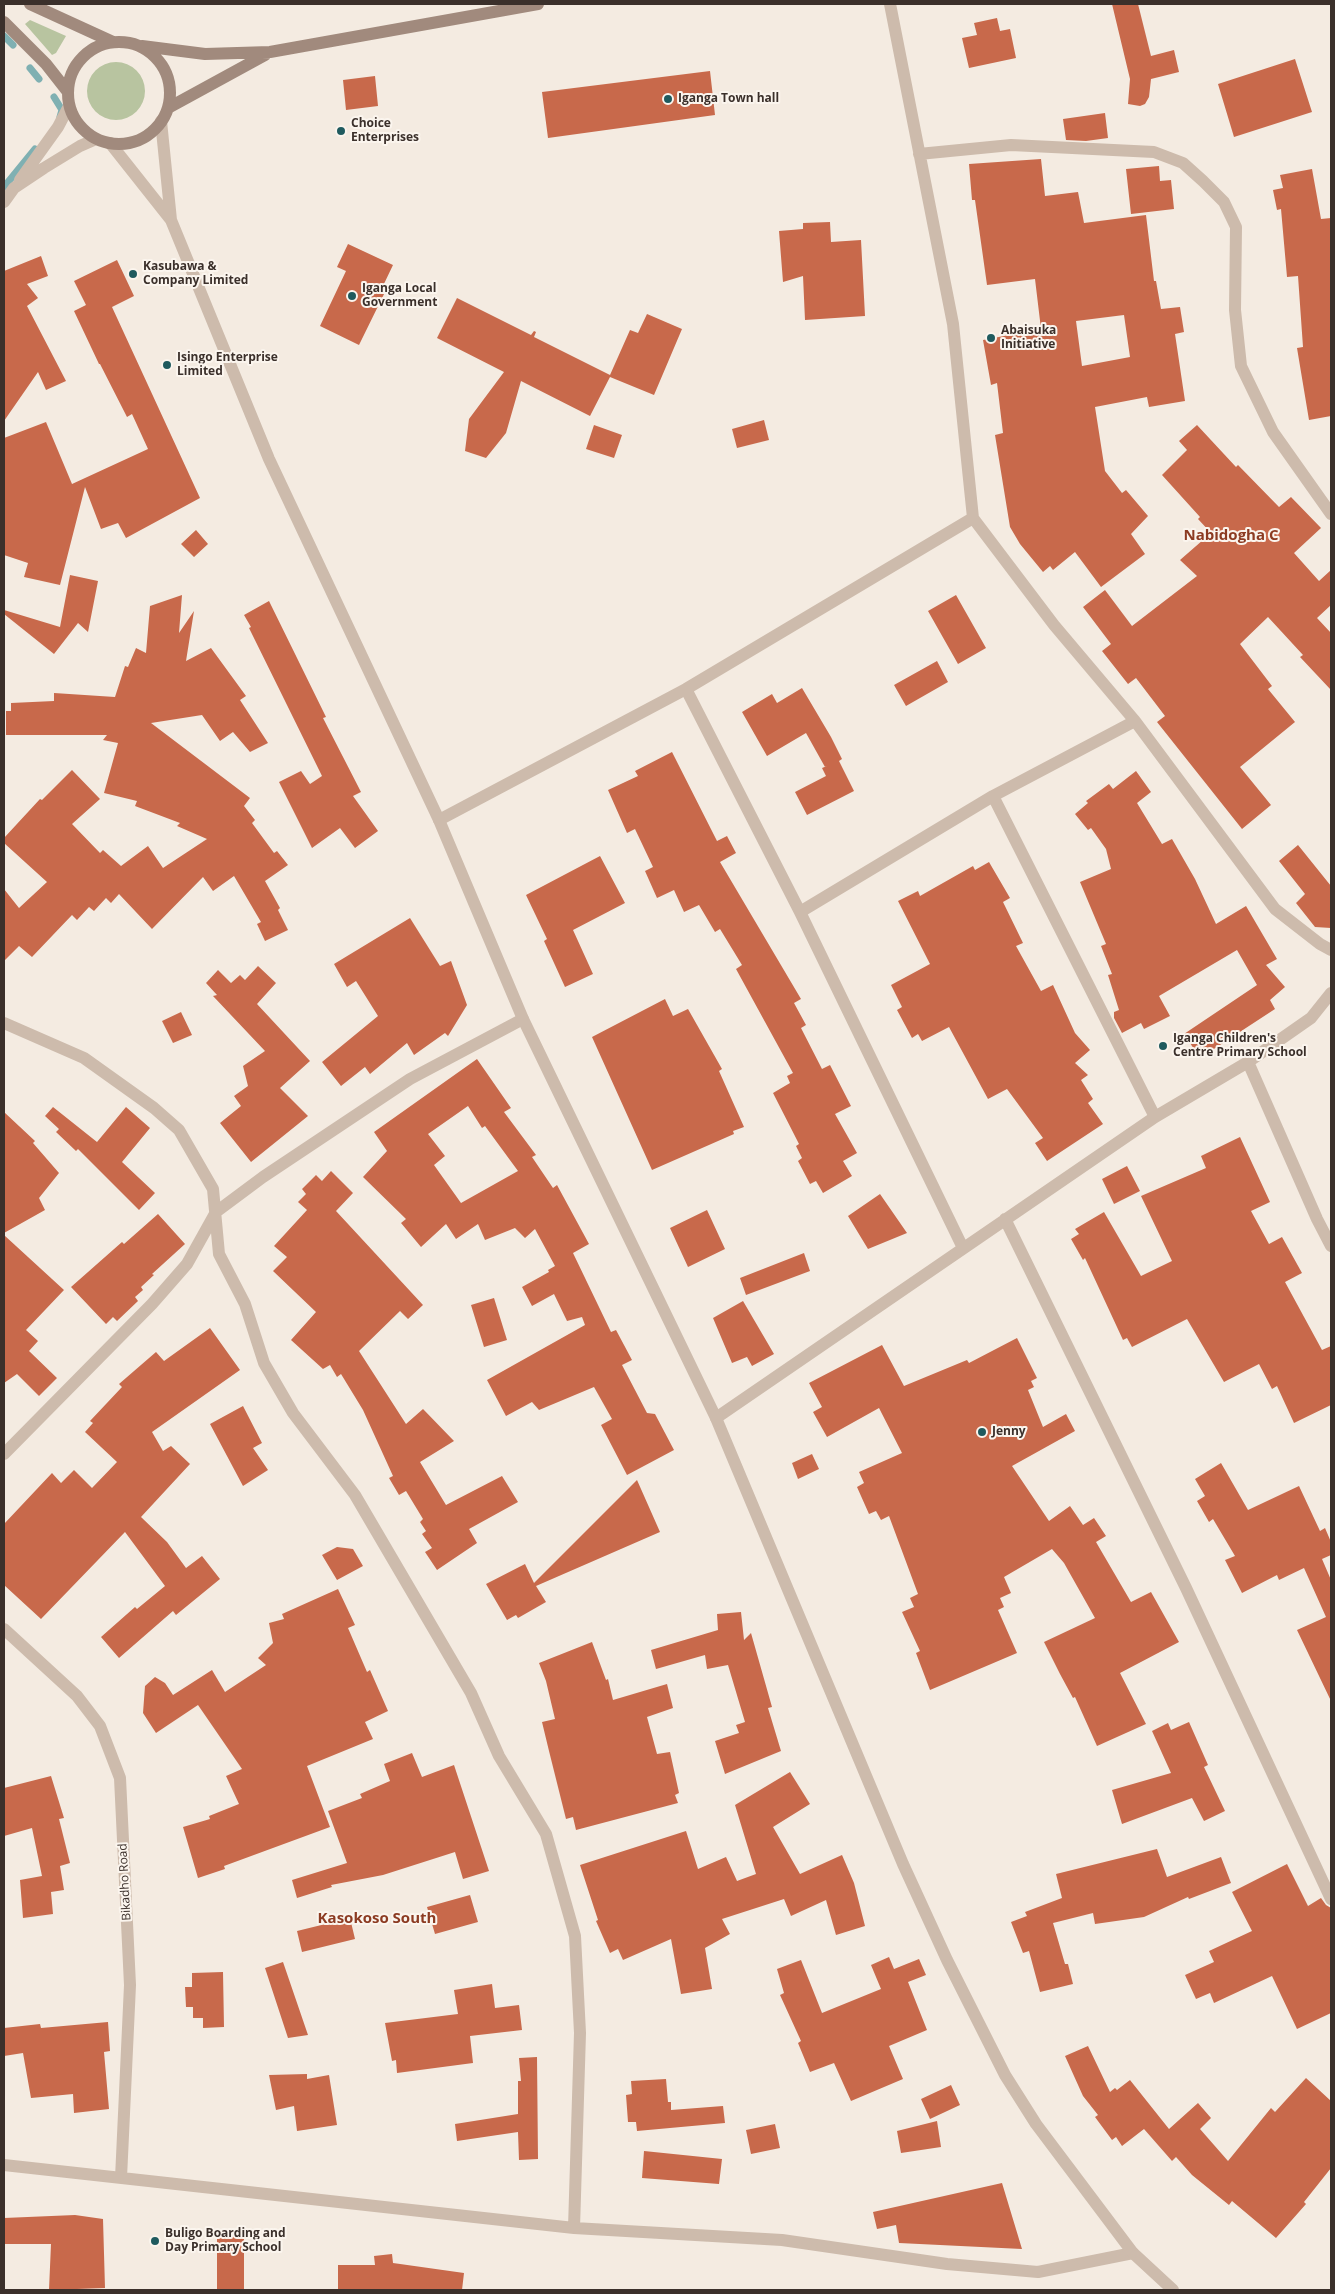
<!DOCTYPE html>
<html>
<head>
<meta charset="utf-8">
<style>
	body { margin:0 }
	#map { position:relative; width:1335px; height:2294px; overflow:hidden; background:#f4ebe1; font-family:"Open Sans",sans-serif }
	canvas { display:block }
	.frame { position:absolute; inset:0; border:5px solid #3b302b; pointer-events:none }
</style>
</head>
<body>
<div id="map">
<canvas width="1335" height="2294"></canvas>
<div class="frame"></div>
</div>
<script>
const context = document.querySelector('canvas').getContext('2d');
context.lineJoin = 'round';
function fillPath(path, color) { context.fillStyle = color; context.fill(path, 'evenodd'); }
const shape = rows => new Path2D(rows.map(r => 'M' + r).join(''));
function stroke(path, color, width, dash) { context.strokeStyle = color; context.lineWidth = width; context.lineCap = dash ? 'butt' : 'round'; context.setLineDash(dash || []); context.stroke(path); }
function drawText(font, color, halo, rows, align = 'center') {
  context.font = font + ' "Open Sans",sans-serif'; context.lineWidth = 4; context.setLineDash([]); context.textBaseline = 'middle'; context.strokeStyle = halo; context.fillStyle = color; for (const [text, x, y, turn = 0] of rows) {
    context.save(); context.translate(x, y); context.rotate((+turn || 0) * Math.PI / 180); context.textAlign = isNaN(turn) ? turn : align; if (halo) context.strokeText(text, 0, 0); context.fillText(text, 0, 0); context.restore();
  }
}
const green = shape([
	[30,20,66,36,56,53,52,55,25,24],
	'87 91a29 29 0 1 1 58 0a29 29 0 1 1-58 0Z'
]);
const stream = shape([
	[4,36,13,45],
	[30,68,39,79],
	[54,97,62,110,60,117],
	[4,187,35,149]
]);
const building = shape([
	[1112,4,1138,4,1151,56,1174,50,1179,72,1151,79,1149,97,1145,104,1140,106,1128,104,1130,79],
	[997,18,1000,31,1010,29,1016,58,969,68,962,38,977,35,974,23],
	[1295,59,1312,112,1234,137,1218,84],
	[710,71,715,115,548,138,542,92],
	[375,76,378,106,346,110,343,80],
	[1105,113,1108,138,1086,141,1066,140,1063,119],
	[1041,159,1045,196,1078,192,1084,223,1146,215,1154,281,1156,281,1161,309,1180,307,1184,332,1175,334,1185,401,1149,407,1147,397,1095,407,1105,471,1122,493,1126,490,1148,516,1131,534,1145,554,1101,587,1075,552,1053,570,1050,566,1043,572,1020,544,1010,527,995,435,1003,433,997,383,991,385,983,340,1041,329,1035,279,987,285,975,200,972,200,969,164],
	[1124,315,1130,357,1082,366,1076,321],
	[1159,166,1160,181,1171,180,1174,209,1131,214,1126,169],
	[1312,169,1321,219,1331,218,1331,416,1309,420,1297,348,1303,347,1298,276,1287,277,1281,209,1277,210,1273,190,1283,188,1280,175],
	[830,222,831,242,861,240,865,316,805,320,803,276,783,282,779,231,803,229,803,223],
	[348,244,393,265,382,288,386,290,359,345,320,326,346,271,337,267],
	[41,256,48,276,27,284,38,298,27,306,66,381,46,390,38,372,4,421,4,271],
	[117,260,134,296,112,307,200,498,126,538,118,523,101,529,85,487,60,585,24,577,28,563,4,555,4,438,46,422,72,484,148,449,132,414,127,417,100,364,99,364,74,311,86,305,74,281],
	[457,298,531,335,534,331,536,332,534,337,610,375,630,330,638,333,647,314,682,329,654,395,610,377,590,416,521,381,506,433,486,458,465,451,469,419,504,372,437,338],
	[764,420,769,440,737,448,732,429],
	[594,425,622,435,614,458,586,449],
	[1197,425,1236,467,1238,465,1279,507,1291,497,1321,528,1294,553,1319,581,1331,570,1331,605,1317,618,1331,633,1331,690,1300,657,1303,655,1268,617,1240,644,1272,686,1268,689,1295,722,1240,767,1271,805,1242,829,1157,722,1165,716,1136,678,1128,684,1102,651,1111,644,1083,607,1105,590,1132,626,1197,576,1180,560,1211,533,1198,519,1200,517,1162,475,1187,450,1179,441],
	[196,530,208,544,194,557,181,544],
	[70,575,98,581,88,632,78,623,54,654,4,614,4,610,60,627],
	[182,595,179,633,194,611,186,661,211,648,246,696,240,700,268,743,250,752,233,732,220,741,202,715,151,723,250,798,244,806,255,820,252,823,274,853,277,851,288,865,265,881,280,908,278,910,288,930,265,941,257,924,261,922,234,876,213,891,203,877,152,929,119,894,111,903,106,898,94,911,89,907,77,920,72,915,32,957,19,946,4,961,4,889,19,908,47,882,4,843,4,838,40,799,42,800,72,770,100,799,72,824,100,853,103,850,121,866,148,846,163,868,207,839,177,826,180,823,135,806,137,801,104,793,118,743,103,740,107,735,6,735,6,711,11,711,11,703,54,701,54,693,115,697,125,666,128,667,136,648,146,653,150,606],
	[956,595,986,648,958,664,928,611],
	[269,601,326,717,323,718,361,792,353,796,378,831,355,848,340,828,312,848,279,782,301,771,310,784,322,776,249,628,251,627,244,615],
	[937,661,948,682,906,706,894,685],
	[802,688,831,737,842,759,839,761,854,791,807,815,795,792,826,776,822,768,827,766,825,767,806,733,767,756,742,712,772,694,777,703],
	[672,752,717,841,727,836,736,853,720,862,801,999,794,1003,806,1025,801,1028,822,1069,830,1065,851,1106,835,1114,857,1153,843,1161,852,1176,823,1193,816,1181,810,1184,798,1161,802,1158,796,1146,799,1144,773,1093,790,1083,787,1076,793,1073,736,969,742,965,720,929,715,932,699,905,684,912,674,890,657,898,645,871,653,867,635,829,627,833,608,790,638,776,635,771],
	[1136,771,1151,792,1137,803,1162,844,1172,839,1195,879,1216,924,1246,906,1277,959,1266,965,1285,987,1270,1000,1275,1009,1200,1058,1184,1034,1257,985,1237,950,1159,996,1170,1016,1144,1029,1141,1023,1122,1033,1114,1018,1114,1012,1119,1010,1108,975,1112,974,1101,946,1106,944,1080,882,1111,869,1106,849,1091,828,1088,830,1075,814,1088,803,1086,801,1109,784,1113,789],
	[1298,845,1331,886,1331,928,1315,927,1296,903,1305,894,1279,861],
	[600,856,625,903,573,930,593,974,565,987,544,941,547,939,526,895],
	[989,862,1010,898,1003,902,1023,943,1016,946,1041,991,1053,985,1075,1033,1090,1050,1075,1063,1088,1075,1081,1080,1093,1099,1088,1103,1103,1124,1047,1161,1035,1143,1043,1138,1007,1089,988,1099,949,1027,922,1041,918,1034,912,1038,897,1010,902,1007,891,985,930,964,898,901,918,891,920,896,973,866,975,870],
	[410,918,440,966,451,961,467,1005,448,1036,445,1033,414,1055,407,1043,370,1074,365,1067,341,1086,322,1062,378,1016,356,981,347,987,334,964],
	[258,966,276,983,257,1004,310,1061,280,1088,308,1116,251,1162,220,1123,241,1106,234,1096,248,1086,243,1066,265,1051,213,996,217,995,206,983,218,970,231,983,240,975,245,980],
	[665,999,673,1016,688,1009,722,1069,719,1071,744,1127,733,1131,734,1134,652,1170,592,1037],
	[181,1012,192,1035,173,1043,162,1021],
	[477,1059,511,1108,504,1112,536,1155,532,1157,553,1188,557,1185,589,1244,573,1253,611,1332,616,1330,632,1360,622,1365,647,1413,655,1414,674,1450,627,1475,601,1425,612,1419,594,1387,539,1410,532,1402,506,1416,487,1380,585,1325,582,1317,567,1321,554,1294,532,1306,522,1287,549,1272,548,1270,555,1266,535,1229,525,1238,515,1228,485,1240,478,1224,456,1239,446,1224,421,1247,401,1223,406,1219,363,1177,387,1151,374,1132],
	[468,1106,482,1128,485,1126,518,1171,461,1203,434,1165,445,1156,428,1134],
	[53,1107,97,1142,126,1107,150,1128,122,1162,155,1193,139,1210,78,1149,76,1151,56,1132,59,1129,45,1116],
	[4,1112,35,1141,33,1143,59,1173,39,1198,45,1210,4,1233],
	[1240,1137,1270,1202,1251,1211,1269,1244,1282,1237,1302,1273,1285,1282,1322,1350,1331,1346,1331,1405,1294,1423,1277,1386,1272,1389,1259,1364,1224,1382,1187,1319,1132,1347,1127,1338,1123,1340,1085,1258,1083,1260,1071,1239,1079,1234,1075,1229,1104,1212,1141,1276,1172,1261,1141,1196,1206,1168,1201,1156],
	[1127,1166,1140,1191,1114,1204,1102,1179],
	[331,1171,353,1193,336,1211,423,1305,408,1319,400,1311,359,1351,406,1424,423,1409,454,1441,420,1462,446,1505,502,1476,518,1502,469,1529,477,1543,437,1570,425,1552,432,1548,422,1534,426,1531,420,1522,423,1519,406,1491,399,1495,389,1478,393,1476,363,1410,341,1374,337,1377,330,1365,323,1369,291,1340,316,1312,273,1271,287,1257,274,1246,307,1210,298,1202,306,1194,302,1189,316,1175,322,1181],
	[880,1194,907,1233,868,1249,848,1216],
	[707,1210,725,1249,688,1267,670,1228],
	[158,1214,185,1244,152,1274,154,1275,141,1287,143,1290,135,1297,138,1301,117,1321,113,1317,106,1324,71,1287,122,1242,124,1244],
	[4,1235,64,1290,26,1330,38,1341,29,1351,57,1378,39,1396,17,1374,4,1383],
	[804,1253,810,1271,746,1295,740,1278],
	[494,1298,507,1340,484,1347,471,1305],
	[743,1301,774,1354,752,1366,747,1357,732,1363,713,1318],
	[210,1328,240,1370,152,1432,163,1451,171,1446,190,1464,141,1517,167,1542,186,1568,202,1556,220,1579,176,1615,173,1611,119,1658,101,1637,135,1607,137,1609,165,1586,125,1532,41,1619,4,1585,4,1524,52,1473,61,1483,74,1470,92,1488,117,1462,85,1432,93,1423,90,1421,122,1387,119,1384,156,1352,164,1361],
	[1017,1338,1037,1378,1031,1381,1034,1387,1028,1390,1043,1427,1066,1414,1075,1431,1012,1466,1049,1521,1070,1506,1083,1525,1094,1518,1106,1536,1096,1542,1131,1602,1151,1592,1179,1642,1120,1673,1146,1724,1097,1746,1075,1697,1073,1698,1060,1674,1044,1642,1095,1618,1064,1563,1052,1549,1004,1577,1011,1593,1000,1598,1004,1607,998,1610,1017,1653,930,1690,916,1653,920,1651,902,1612,914,1607,910,1598,918,1594,889,1516,881,1520,876,1511,869,1514,857,1487,864,1483,859,1472,902,1453,879,1408,827,1437,813,1412,822,1407,809,1383,882,1345,904,1386,967,1360,969,1363],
	[243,1406,262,1443,253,1448,268,1470,243,1486,210,1424],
	[812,1454,819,1469,798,1479,792,1463],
	[1221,1463,1248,1510,1299,1486,1320,1531,1325,1528,1331,1542,1331,1555,1322,1559,1331,1580,1331,1701,1297,1630,1326,1617,1304,1568,1279,1580,1277,1575,1242,1593,1225,1560,1235,1556,1213,1519,1209,1522,1197,1501,1205,1496,1195,1479],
	[637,1480,660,1532,536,1586,546,1602,518,1618,516,1615,507,1620,486,1584,525,1564,534,1583],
	[337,1547,353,1549,363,1566,337,1580,322,1555],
	[338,1589,355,1625,348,1628,367,1672,370,1670,388,1711,365,1722,373,1739,307,1766,330,1827,224,1866,225,1869,198,1878,183,1827,210,1819,209,1816,239,1804,226,1776,242,1769,198,1705,156,1733,143,1713,145,1686,155,1677,165,1683,173,1695,212,1670,225,1692,266,1665,258,1658,273,1643,269,1623,284,1619,282,1614],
	[741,1612,744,1640,751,1633,772,1707,768,1708,781,1751,725,1774,715,1741,739,1733,736,1725,745,1722,728,1665,707,1669,705,1655,656,1669,651,1650,718,1630,717,1614],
	[592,1642,606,1680,608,1679,613,1700,667,1684,673,1708,647,1717,657,1754,670,1752,679,1793,675,1795,678,1803,576,1830,573,1817,566,1819,549,1751,542,1722,555,1719,546,1681,539,1663],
	[1189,1722,1208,1765,1204,1767,1225,1811,1204,1821,1192,1798,1122,1824,1112,1790,1171,1773,1152,1731,1168,1723,1171,1730],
	[412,1753,422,1777,454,1765,489,1871,463,1879,455,1852,383,1875,331,1885,332,1887,297,1898,292,1880,347,1863,328,1811,362,1798,360,1794,390,1781,384,1764],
	[790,1772,810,1804,773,1827,800,1874,842,1855,854,1883,865,1926,836,1935,826,1900,791,1916,784,1899,722,1919,730,1934,705,1948,712,1989,681,1994,671,1939,623,1960,618,1949,610,1953,596,1921,598,1920,580,1865,686,1831,698,1869,726,1857,737,1881,756,1874,735,1805],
	[51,1776,64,1818,59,1819,70,1863,60,1866,64,1890,51,1892,53,1914,23,1918,20,1880,42,1876,32,1828,4,1836,4,1788],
	[1157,1849,1167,1877,1221,1857,1231,1883,1189,1899,1188,1897,1144,1917,1095,1924,1093,1913,1053,1923,1065,1964,1068,1964,1073,1984,1040,1992,1029,1951,1023,1953,1011,1922,1027,1916,1025,1912,1062,1898,1056,1874],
	[1287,1864,1308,1906,1321,1898,1326,1905,1331,1908,1331,2013,1297,2029,1272,1976,1214,2003,1210,1993,1196,1999,1185,1975,1214,1962,1209,1951,1252,1931,1232,1892],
	[470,1895,478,1922,435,1934,427,1907],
	[350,1918,355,1939,302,1952,297,1931],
	[889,1957,894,1969,919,1959,926,1975,908,1982,927,2030,889,2046,903,2079,851,2101,834,2063,810,2072,798,2043,801,2041,780,1995,784,1993,777,1969,801,1960,822,2013,881,1989,871,1965],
	[283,1962,308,2035,288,2038,265,1968],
	[223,1972,224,2027,203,2028,203,2018,193,2018,193,2007,186,2007,185,1987,192,1987,192,1973],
	[492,1984,495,2008,519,2005,522,2030,470,2036,473,2063,397,2073,396,2060,392,2061,385,2023,458,2014,454,1990],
	[108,2022,110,2051,104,2052,109,2109,74,2113,73,2094,31,2098,23,2053,4,2056,4,2028,40,2024,41,2028],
	[1088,2046,1110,2092,1115,2088,1117,2090,1130,2080,1169,2129,1198,2103,1211,2118,1200,2129,1228,2161,1271,2108,1275,2112,1306,2078,1331,2101,1331,2168,1304,2202,1306,2204,1276,2238,1232,2201,1229,2205,1192,2175,1176,2157,1172,2161,1144,2129,1122,2146,1116,2137,1112,2140,1095,2117,1098,2115,1083,2096,1065,2056],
	[537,2057,538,2159,519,2160,518,2132,457,2141,455,2124,518,2114,518,2081,521,2081,519,2058],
	[307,2074,307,2079,329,2075,337,2125,297,2131,294,2106,276,2110,269,2075],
	[666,2079,668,2102,671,2102,671,2110,723,2106,725,2123,637,2131,636,2122,628,2122,626,2095,632,2094,631,2081],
	[951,2085,960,2105,930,2119,921,2099],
	[937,2121,941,2147,901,2153,897,2131],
	[775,2124,780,2148,751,2154,746,2130],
	[644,2151,722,2159,719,2184,642,2178],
	[1002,2183,1022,2249,899,2243,896,2225,877,2229,873,2212],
	[75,2215,103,2219,105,2288,49,2290,51,2244,4,2244,4,2218],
	[244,2234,244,2290,217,2290,217,2235],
	[392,2254,393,2263,464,2273,462,2290,338,2290,338,2265,375,2265,374,2256]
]);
const minor = shape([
	[890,4,953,324,973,518,1054,625,1135,721,1275,909,1320,944,1331,950],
	[919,154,1011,145,1154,152,1183,163,1203,181,1224,202,1236,227,1235,310,1241,366,1273,432,1331,514],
	[20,180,58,127,69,106],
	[4,202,14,188,44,168,80,146,96,139],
	[686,689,800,912,963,1248],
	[993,796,1155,1117],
	[439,820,686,689,973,518],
	[800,912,993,796,1135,721],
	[4,1023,84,1058,154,1108,179,1130,213,1189,219,1254,245,1304,264,1363,293,1413,355,1495,471,1693,499,1756,546,1834,575,1936,580,2033,574,2228],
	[1248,1062,1317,1219,1331,1246],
	[1005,1219,1186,1588,1331,1899],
	[716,1418,1155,1117,1248,1062,1311,1018,1331,993],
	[4,1454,152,1304,187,1264,216,1212,263,1177,410,1079,523,1019],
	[4,1629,77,1696,100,1726,120,1778,130,1985,121,2178],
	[4,2165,574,2228,782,2240,947,2264,1038,2272,1133,2253]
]);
const tertiary = shape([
	[161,121,171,220],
	[110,143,171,220,269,459,439,820,523,1019,716,1418,903,1864,947,1960,1005,2075,1036,2124,1133,2253,1173,2290]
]);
const secondary = shape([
	[30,4,113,42],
	[4,22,46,64,68,92],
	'68 93a51 51 0 1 1 102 0a51 51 0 1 1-102 0Z',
	[142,46,205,54,270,52,538,4],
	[168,108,265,55]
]);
const markers = [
	[668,99,5,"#1f5a5e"],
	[341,131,5,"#1f5a5e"],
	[133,274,5,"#1f5a5e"],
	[352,296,5,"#1f5a5e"],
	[991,338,5,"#1f5a5e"],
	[167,365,5,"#1f5a5e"],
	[1163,1046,5,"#1f5a5e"],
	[982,1432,5,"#1f5a5e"],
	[155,2241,5,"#1f5a5e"]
];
const poiNames = [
	["Iganga Town hall",678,99],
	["Choice",351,124],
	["Enterprises",351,138],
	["Kasubawa &",143,267],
	["Company Limited",143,281],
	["Iganga Local",362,289],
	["Government",362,303],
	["Abaisuka",1001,331],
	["Initiative",1001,345],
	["Isingo Enterprise",177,358],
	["Limited",177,372],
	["Iganga Children's",1173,1039],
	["Centre Primary School",1173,1053],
	["Jenny",992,1432],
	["Buligo Boarding and",165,2234],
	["Day Primary School",165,2248]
];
const streetNames = [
	["Bikadho Road",125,1882,-93]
];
const quarterNames = [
	["Nabidogha C",1231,536],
	["Kasokoso South",377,1919]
];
fillPath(green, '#b8c4a0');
stroke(stream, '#7fb0b2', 7);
fillPath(building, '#c8694b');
stroke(minor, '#cdbbac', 12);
stroke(tertiary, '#cdbbac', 12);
stroke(secondary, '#a18a7d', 12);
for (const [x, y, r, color] of markers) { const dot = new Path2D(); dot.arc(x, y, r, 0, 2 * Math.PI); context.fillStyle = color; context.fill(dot); stroke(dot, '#fbf5ee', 2); }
drawText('bold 12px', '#3b302b', '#fbf5ee', poiNames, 'left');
drawText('12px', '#3b302b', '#fbf5ee', streetNames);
drawText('bold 15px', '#8c3b22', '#fbf5ee', quarterNames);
</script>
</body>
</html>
